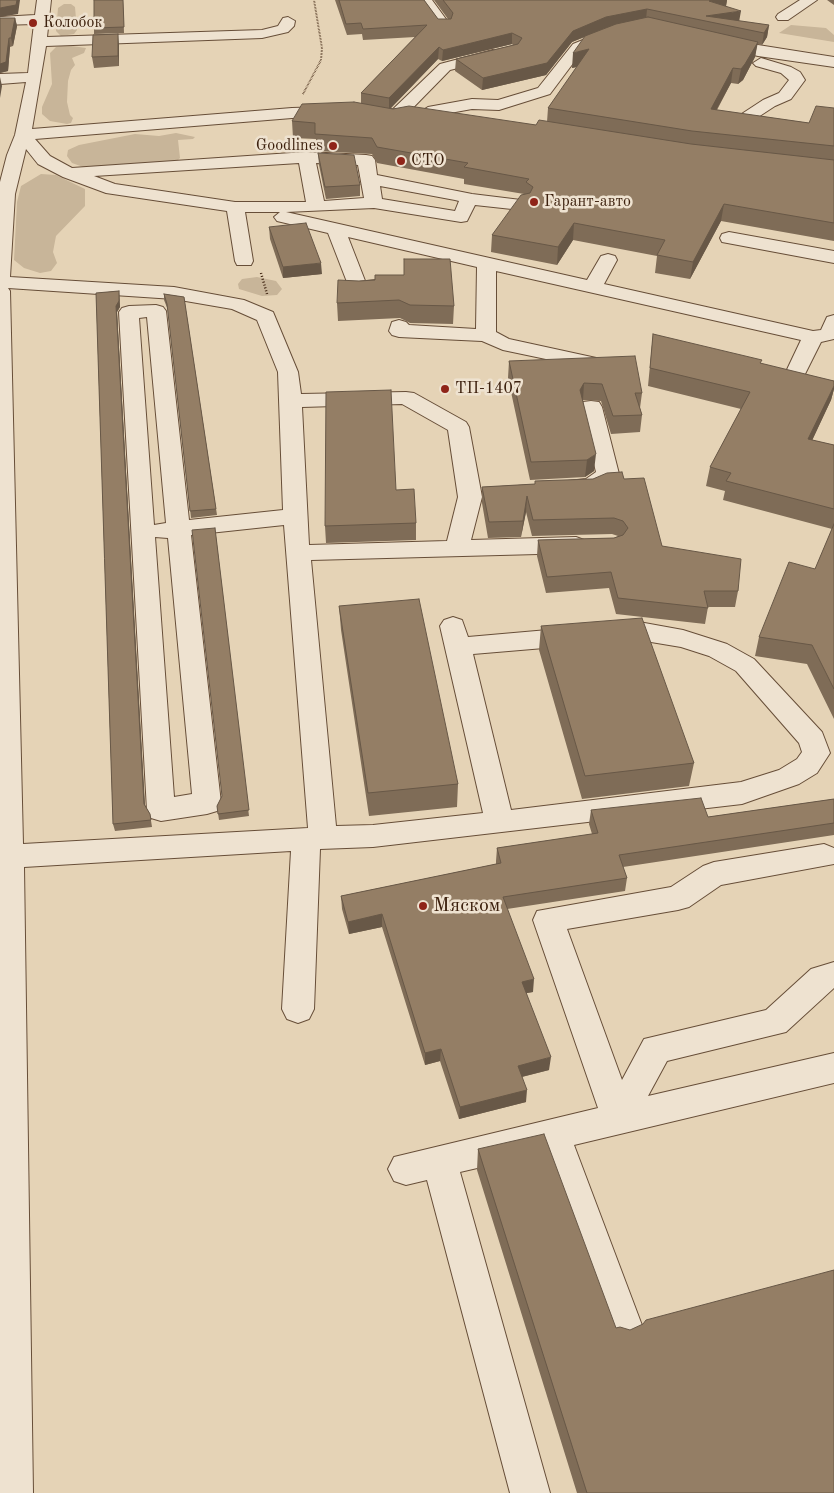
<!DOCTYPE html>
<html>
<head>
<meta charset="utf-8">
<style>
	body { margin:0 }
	canvas { display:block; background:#e5d3b6 }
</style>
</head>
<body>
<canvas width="834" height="1493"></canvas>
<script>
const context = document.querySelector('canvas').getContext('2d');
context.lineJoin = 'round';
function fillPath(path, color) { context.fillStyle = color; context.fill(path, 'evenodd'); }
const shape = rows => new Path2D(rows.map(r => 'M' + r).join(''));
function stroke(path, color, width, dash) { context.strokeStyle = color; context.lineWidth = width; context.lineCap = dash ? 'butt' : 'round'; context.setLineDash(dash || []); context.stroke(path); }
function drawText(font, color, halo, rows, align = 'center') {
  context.font = font + ' "Old Standard TT",serif'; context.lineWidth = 5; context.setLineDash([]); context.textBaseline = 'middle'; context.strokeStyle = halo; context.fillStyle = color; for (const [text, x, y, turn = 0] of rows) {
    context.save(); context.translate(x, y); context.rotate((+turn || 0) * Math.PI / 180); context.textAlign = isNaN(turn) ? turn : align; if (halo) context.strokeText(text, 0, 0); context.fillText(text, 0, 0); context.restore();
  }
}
const green = shape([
	[64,4,71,4,75,7,77,30,74,34,61,36,56,31,58,8],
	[791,25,826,28,834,35,834,42,779,33],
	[65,45,86,48,84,53,72,58,75,65,71,70,68,81,67,102,70,115,73,118,71,123,67,124,50,121,42,114,42,107,52,84,50,53,56,47],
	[176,133,195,137,193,139,178,140,180,158,175,163,86,168,72,163,67,156,68,150,79,145,135,134,159,136],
	[41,174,56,175,85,189,85,206,56,236,53,252,57,263,51,271,40,273,24,268,14,260,17,202,21,186],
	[257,277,276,281,282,289,277,295,262,296,239,289,238,284,242,279]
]);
const pathFar1 = shape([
	[303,94,321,60,322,48,314,0]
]);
const path = shape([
	[261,273,267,294]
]);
const minor = shape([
	[37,0,51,0,47,37,262,30,278,26,283,18,288,17,295,21,294,26,288,32,262,38,46,46,32,129,292,108,355,106,390,112,440,64,493,50,501,55,498,58,450,70,400,121,394,123,355,116,292,118,35,139,50,156,72,168,306,152,366,155,372,156,375,160,377,175,472,194,521,200,527,201,530,205,527,209,521,210,475,205,467,221,461,222,374,208,286,212,587,280,601,256,608,254,615,256,617,260,604,284,813,331,821,330,827,317,834,315,834,339,821,342,803,378,800,382,793,384,786,382,783,378,801,340,496,271,496,332,509,339,610,361,613,365,610,369,603,371,503,350,482,341,399,337,392,335,389,331,392,322,399,320,406,322,409,325,476,329,477,267,348,237,369,291,366,295,359,297,352,295,328,233,277,221,274,217,280,212,245,212,253,261,251,265,237,265,235,261,227,211,106,193,63,177,38,164,26,149,15,194,10,277,174,287,244,300,273,312,298,372,301,394,406,392,414,393,466,422,469,427,482,497,471,540,576,537,584,540,588,545,584,550,576,553,311,560,336,826,373,825,483,813,440,626,444,620,453,617,462,620,468,637,639,622,683,630,727,644,754,659,822,732,830,753,817,773,799,784,742,804,373,847,320,849,314,1009,309,1019,298,1023,287,1019,282,1009,291,851,24,867,33,1493,0,1493,0,182,7,155,15,135,26,82,0,84,0,74,28,73,34,24,0,25,0,17,35,15,37,0],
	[299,163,306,202,235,202,115,184,94,176,299,163],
	[316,163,358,165,364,198,324,201,316,163],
	[380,186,455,200,459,201,455,211,382,199,380,186],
	[8,288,174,299,232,309,257,320,278,372,283,510,189,520,166,311,163,307,156,305,129,306,122,308,119,312,147,810,151,818,161,821,207,814,217,811,221,803,191,535,284,525,308,828,23,844,10,291,8,288],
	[147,317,166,523,154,525,139,318,147,317],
	[402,404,448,430,458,497,447,541,309,545,302,407,402,404],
	[155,537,168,538,192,794,174,797,155,537],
	[639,640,681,647,709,656,736,671,799,743,802,752,797,759,779,770,741,782,511,810,473,654,639,640],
	[418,0,432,0,451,26,449,29,439,29,418,0],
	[800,0,817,0,788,20,778,20,776,17,778,14,800,0],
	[605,31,610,32,612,35,610,38,583,50,550,94,499,110,472,109,428,117,420,112,428,107,472,99,498,100,538,88,573,44,605,31],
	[720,39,834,57,834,67,758,56,715,46,713,43,715,40,720,39],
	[761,58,791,67,800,72,805,80,791,99,775,106,746,125,734,125,732,122,734,119,763,100,779,93,789,80,781,73,756,66,753,63,761,58],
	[729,232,834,251,834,263,722,242,720,238,722,234,729,232],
	[591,401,599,402,602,407,619,474,599,491,576,493,568,491,565,486,568,481,586,479,596,472,580,407,583,402,591,401],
	[824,844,834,848,834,864,721,885,689,907,678,910,567,929,622,1080,644,1039,766,1010,811,969,834,962,834,988,786,1032,667,1061,648,1096,834,1053,834,1083,574,1145,643,1328,637,1341,624,1347,611,1341,542,1153,460,1172,550,1493,510,1493,427,1180,406,1185,394,1181,388,1169,394,1157,598,1108,533,920,537,911,671,887,703,866,714,862,824,844]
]);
const wall = shape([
	[123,0,124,33,94,34,94,28],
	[335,0,424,0,438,19,448,19,434,0,727,0,726,6,739,21,769,25,767,37,762,45,757,44,755,57,743,80,738,84,731,83,717,110,809,123,834,108,834,241,721,221,690,279,655,273,657,256,573,240,557,265,491,252,492,235,524,194,464,184,464,179,377,163,372,154,316,151,316,139,293,138,292,121,361,103,361,93,415,37,363,40,362,34,347,35],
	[585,37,572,68,577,67,548,108,547,122,536,125,391,108,438,59,442,61,512,44,513,45,456,59,455,71,482,90,546,75,572,42],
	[827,0,834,0,834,5],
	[0,18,15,18,17,26,13,46,10,47,8,71,0,73],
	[119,45,119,66,94,68,92,57],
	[318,153,360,185,360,196,326,199,319,165],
	[269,227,322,274,283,278,270,239],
	[404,259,454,306,453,324,410,323,400,318,338,321,337,303,359,281,404,275],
	[119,291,120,307,117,312,145,805,150,814,152,827,115,831,113,824,96,293],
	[164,294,184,297,217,515,191,518,168,310,164,300],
	[653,334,762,364,834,381,834,389,831,400,812,440,834,445,834,719,807,664,755,656,759,637,815,569,832,529,723,500,725,491,706,486,710,467,741,409,648,386],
	[509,361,642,393,640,408,642,415,640,432,611,434,601,401,583,400,594,471,585,477,530,480,508,378],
	[624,479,662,546,738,591,735,607,708,607,705,624,616,614,609,588,546,593,537,556,538,540,614,538,618,536,612,534,532,536,526,512,521,537,488,538,482,503,482,487,535,484,535,481],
	[396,490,416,523,416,540,326,543,325,526],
	[215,528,249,816,219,820,217,806,222,796],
	[339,606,458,784,457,807,369,816,341,630],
	[541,626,694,763,689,786,582,799,539,650],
	[834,799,834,835,623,867,627,878,625,891,507,909,533,992,526,993,549,1070,522,1077,526,1102,459,1119,440,1061,425,1065,382,927,349,934,342,909,341,896,496,864,496,861,497,848,592,834,589,824,591,810,708,817],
	[478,1149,616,1328,630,1330,834,1493,577,1493,477,1170]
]);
const shadedWall = shape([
	[17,0,20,0,18,14,0,17,0,8],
	[713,0,727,0,726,6,709,1],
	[647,9,646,20,605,28,572,42,546,75,482,90,483,78,573,31,606,17],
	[741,11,739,22,706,16],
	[15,18,17,26,13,46,11,38],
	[769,25,767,37,762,45,764,33],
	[512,33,512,44,442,61,443,50],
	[118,34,119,45,119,66,118,56],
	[9,38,10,47,8,71,0,73,0,64],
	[758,42,755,57,743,80,738,84,741,69],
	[439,47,438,59,389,110,389,98],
	[589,49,588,64,572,68,573,53],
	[733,68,731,83,708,125,711,109],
	[0,77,2,86,0,98],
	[724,204,721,221,690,279,693,262],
	[574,223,573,240,557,265,558,247],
	[321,263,322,274,283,278,283,267],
	[119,291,120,307,117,312,145,810,144,804,116,306],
	[584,383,583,400,578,407,580,390],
	[834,386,834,389,831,400,804,458,808,439],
	[596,454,594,471,585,477,587,460],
	[527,496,526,512,521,537,523,521],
	[382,914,382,927,349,934,348,922],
	[534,979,533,992,521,994,522,982],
	[441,1049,440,1061,425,1065,425,1053],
	[551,1057,549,1070,517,1078,518,1066],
	[527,1090,526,1102,459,1119,460,1107]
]);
const building = shape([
	[0,0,17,0,16,5,0,8,0,0],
	[94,0,123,0,124,27,94,28,94,0],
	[339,0,424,0,438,19,451,19,453,13,443,0,713,0,709,1,741,11,706,16,769,25,764,33,647,9,606,17,573,31,547,63,483,78,456,59,518,44,522,38,512,33,443,50,439,47,389,98,361,93,427,25,363,29,361,23,346,24,339,0],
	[648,17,758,42,745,64,741,69,733,68,711,109,809,123,816,106,834,108,834,146,692,131,548,108,589,49,573,53,585,36,616,24,648,17],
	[0,18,15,18,11,38,9,38,6,62,0,64,0,18],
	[118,34,118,56,92,57,93,35,118,34],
	[354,102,393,109,409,106,536,125,539,120,691,144,834,160,834,223,724,204,693,262,657,255,665,240,574,223,558,247,492,235,521,195,530,193,533,187,526,182,529,179,464,167,468,163,377,147,372,138,315,134,315,123,292,121,302,104,354,102],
	[318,153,354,155,360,185,325,187,318,153],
	[306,223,321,263,283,267,269,227,306,223],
	[404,259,450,259,454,306,410,305,399,300,337,303,338,280,359,281,375,280,375,275,404,275,404,259],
	[119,291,119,301,116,306,144,804,150,814,151,820,113,824,96,293,119,291],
	[164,294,184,297,216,509,190,511,167,304,164,294],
	[653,334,762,360,760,363,834,381,834,386,808,439,834,445,834,509,726,481,731,473,710,467,750,392,650,368,653,334],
	[635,356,642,393,635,393,642,415,613,416,602,384,584,383,580,390,596,454,587,460,531,462,509,361,635,356],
	[391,390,396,490,414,489,416,523,325,526,326,392,391,390],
	[622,472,624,479,644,478,662,546,741,559,738,591,704,591,708,608,618,598,611,572,547,577,538,540,614,538,623,535,628,528,623,521,614,518,533,520,527,496,523,521,489,522,482,487,535,484,535,481,593,479,607,473,622,472],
	[834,524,834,689,812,645,759,637,789,562,815,569,834,524],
	[215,528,249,810,218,814,217,806,222,796,192,530,215,528],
	[419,599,458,784,368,793,339,606,419,599],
	[642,618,694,763,585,776,541,626,642,618],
	[701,798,708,817,834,799,834,823,619,855,627,878,503,897,534,979,522,982,551,1057,518,1066,527,1090,460,1107,441,1049,425,1053,382,914,348,922,341,896,501,863,497,848,598,833,591,810,701,798],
	[544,1134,616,1328,620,1327,630,1330,643,1324,646,1320,834,1270,834,1493,587,1493,478,1149,544,1134]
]);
const markers = [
	[33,23,5,"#8f2418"],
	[333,146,5,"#8f2418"],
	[401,161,5,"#8f2418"],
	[534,202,5,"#8f2418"],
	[445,389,5,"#8f2418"],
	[423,906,5,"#8f2418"]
];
const farPoinames = [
	["Колобок",43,23],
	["Goodlines",323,146,"right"],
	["СТО",411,161],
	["Гарант-авто",544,202],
	["ТП-1407",455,389]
];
const poiNames = [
	["Мяском",433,906]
];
fillPath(green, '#c8b599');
stroke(minor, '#674e38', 2);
stroke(pathFar1, '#3d210e', 2, [0.5, 1]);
stroke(path, '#3d210e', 2.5, [1, 2]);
fillPath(minor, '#eee2d0');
fillPath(wall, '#7f6c57');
fillPath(shadedWall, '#685847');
fillPath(building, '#947e65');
stroke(building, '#685847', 1);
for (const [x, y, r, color] of markers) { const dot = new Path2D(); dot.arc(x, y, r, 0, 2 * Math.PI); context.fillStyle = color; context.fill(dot); stroke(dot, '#eee2d0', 2); }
drawText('16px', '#3d210e', '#eee2d0', farPoinames, 'left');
drawText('20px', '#3d210e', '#eee2d0', poiNames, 'left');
</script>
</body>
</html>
